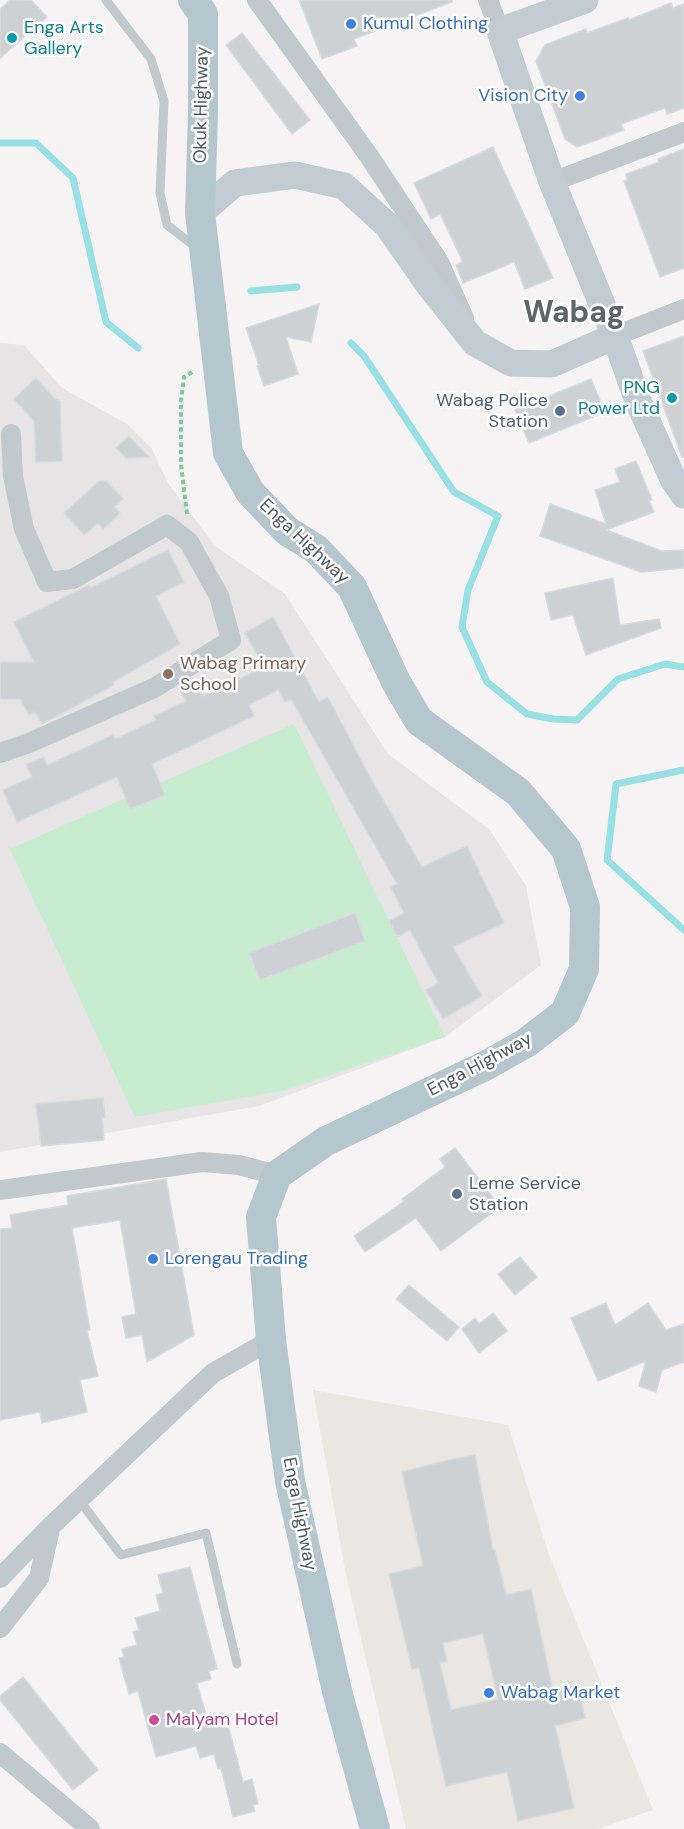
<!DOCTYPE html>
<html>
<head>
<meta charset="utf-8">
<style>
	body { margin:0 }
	canvas { display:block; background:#f5f3f3 }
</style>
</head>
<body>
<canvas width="684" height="1829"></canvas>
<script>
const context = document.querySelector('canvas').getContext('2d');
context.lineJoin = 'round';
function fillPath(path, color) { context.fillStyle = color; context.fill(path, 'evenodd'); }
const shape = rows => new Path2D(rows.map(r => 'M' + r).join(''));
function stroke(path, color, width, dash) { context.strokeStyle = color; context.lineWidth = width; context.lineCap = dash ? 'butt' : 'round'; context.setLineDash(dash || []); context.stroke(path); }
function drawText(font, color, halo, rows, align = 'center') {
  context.font = font + ' "DM Sans",sans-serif'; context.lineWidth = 5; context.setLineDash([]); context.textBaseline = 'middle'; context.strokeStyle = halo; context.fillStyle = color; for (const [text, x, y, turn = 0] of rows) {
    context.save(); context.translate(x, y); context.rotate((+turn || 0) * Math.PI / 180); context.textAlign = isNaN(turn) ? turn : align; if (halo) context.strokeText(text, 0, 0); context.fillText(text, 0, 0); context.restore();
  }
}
const commercial = shape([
	[313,1390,508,1425,549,1555,653,1810,597,1829,406,1829,346,1575]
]);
const education = shape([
	[0,343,24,345,62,388,127,424,152,449,168,483,215,546,285,594,388,754,490,830,526,886,541,965,445,1037,259,1106,0,1152]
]);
const green = shape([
	[294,724,445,1037,286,1090,135,1117,10,849]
]);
const stream = shape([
	[0,143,36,143,73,178,106,322,138,348],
	[251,291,297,287],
	[351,343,364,356,454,492,498,516,468,590,462,627,487,682,527,714,553,719,577,720,618,679,665,664,684,667],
	[684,770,616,784,607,860,684,930]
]);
const building = shape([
	[10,0,31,0,47,17,0,58,0,9,10,0],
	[299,0,452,0,452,2,354,39,357,46,322,59,299,0],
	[671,3,673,8,684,4,684,108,667,114,665,108,621,124,624,130,577,147,565,139,536,61,545,45,586,29,587,33,628,18,629,20,671,3],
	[242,33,310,120,292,134,226,45,242,33],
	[493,147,553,278,525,289,514,262,463,283,456,265,463,262,440,214,431,219,414,183,493,147],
	[684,149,684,268,660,277,624,181,627,180,626,174,659,162,658,159,684,149],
	[319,304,311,342,286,337,298,374,264,386,257,366,259,366,246,328,319,304],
	[684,336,684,457,682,457,643,351,684,336],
	[36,378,55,399,60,401,62,461,36,462,34,421,14,399,36,378],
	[591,379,605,412,529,443,515,410,591,379],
	[129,436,149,457,126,458,116,448,129,436],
	[636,461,652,500,649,500,654,512,606,530,662,551,684,550,684,568,641,572,540,536,550,504,606,524,595,490,620,482,615,469,636,461],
	[99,481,106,481,123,499,114,507,120,513,103,529,98,523,84,535,64,513,99,481],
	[168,550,184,582,156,596,180,644,113,682,114,685,42,724,35,712,29,715,20,699,0,699,0,662,34,662,14,622,89,585,90,588,168,550],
	[613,578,620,625,659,619,661,628,586,655,573,615,551,620,545,593,613,578],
	[273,617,319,702,328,697,365,768,422,867,467,846,504,923,453,947,482,996,443,1019,426,990,438,983,410,930,397,937,389,921,404,913,391,887,397,884,291,699,285,702,278,690,249,705,254,716,152,764,165,795,130,809,117,777,17,822,3,790,32,777,26,764,44,757,47,765,113,735,115,739,156,720,154,716,186,701,180,691,196,683,202,696,264,667,245,633,273,617],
	[355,913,365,941,260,980,249,953,355,913],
	[103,1098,105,1118,102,1118,104,1140,41,1146,36,1104,103,1098],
	[455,1148,500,1207,441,1251,416,1218,365,1252,354,1236,396,1207,404,1201,402,1199,445,1167,440,1159,455,1148],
	[166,1179,194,1335,147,1362,142,1335,126,1338,122,1317,136,1314,120,1220,72,1228,90,1330,87,1330,98,1376,80,1380,87,1412,42,1423,40,1412,0,1420,0,1229,12,1228,10,1215,68,1205,67,1196,166,1179],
	[520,1257,537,1277,515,1295,498,1274,520,1257],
	[409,1285,459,1327,447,1341,396,1299,409,1285],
	[606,1303,615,1325,648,1303,666,1330,684,1324,684,1362,662,1370,656,1392,639,1386,646,1361,598,1381,571,1318,606,1303],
	[493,1313,507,1331,479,1353,462,1329,475,1318,479,1324,493,1313],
	[475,1455,493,1550,495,1550,506,1595,531,1589,553,1691,577,1685,585,1718,555,1726,574,1808,518,1821,507,1772,446,1786,419,1668,412,1669,389,1574,423,1566,402,1472,449,1460,475,1455],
	[483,1634,498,1699,451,1710,440,1663,447,1661,443,1643,483,1634],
	[190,1567,217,1669,209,1671,211,1679,197,1683,207,1718,225,1713,243,1782,252,1779,258,1804,253,1805,255,1811,233,1817,221,1768,218,1769,214,1754,200,1758,196,1746,156,1757,138,1691,129,1694,119,1658,124,1657,122,1649,137,1645,133,1632,139,1630,135,1618,160,1611,156,1595,163,1593,158,1575,190,1567],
	[23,1677,98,1770,73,1790,0,1700,0,1696,23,1677]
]);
const path = shape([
	[187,514,181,465,181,401,184,377,194,371]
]);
const lane = shape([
	[106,0,151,59,164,101,160,193,167,225,197,248],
	[79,1500,121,1555,206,1533,237,1664]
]);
const street = shape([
	[257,0,369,156,439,262,464,318],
	[488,0,500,31],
	[552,182,684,132],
	[615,336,684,309],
	[0,753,29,743,154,688,231,640,219,596,189,542,167,525,73,579,47,582,24,529,13,476,11,434],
	[0,1190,202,1162,239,1165,277,1175],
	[0,1578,50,1527,213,1373,271,1340],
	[0,1628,39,1578,50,1529],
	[0,1753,90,1829]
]);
const secondary = shape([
	[585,0,500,31,552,182,615,336,638,401,673,479,684,495],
	[200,213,235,183,295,175,344,186,387,225,429,285,475,343,511,363,552,364,615,336]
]);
const primary = shape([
	[193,0,203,14,203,112,200,213,228,453,250,492,287,531,316,549,352,587,396,682,419,721,518,792,566,849,585,907,584,969,565,1013,526,1043,485,1066,326,1141,277,1175,261,1217,271,1340,290,1481,337,1691,375,1829]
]);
const markers = [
	[351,24,6,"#3f7fe0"],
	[12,38,6,"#0f9aa8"],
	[580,96,6,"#3f7fe0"],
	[672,398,6,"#0f9aa8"],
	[560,411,6,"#5c6f8a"],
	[168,674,6,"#8d6e63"],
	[457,1194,6,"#5c6f8a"],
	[153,1259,6,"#3f7fe0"],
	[489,1693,6,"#3f7fe0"],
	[154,1720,6,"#d1479c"]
];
const shopNames = [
	["Kumul Clothing",363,24],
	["Vision City",568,96,"right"],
	["Lorengau Trading",165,1259],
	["Wabag Market",501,1693]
];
const cultureNames = [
	["Enga Arts",24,28],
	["Gallery",24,49],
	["PNG",660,388,"right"],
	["Power Ltd",660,409,"right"]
];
const streetNames = [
	["Okuk Highway",202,105,-89],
	["Enga Highway",304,542,43],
	["Enga Highway",480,1065,-28],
	["Enga Highway",299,1514,79]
];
const serviceNames = [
	["Wabag Police",548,401],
	["Station",548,422],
	["Leme Service",469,1184,"left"],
	["Station",469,1205,"left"]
];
const educationNames = [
	["Wabag Primary",180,664],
	["School",180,685]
];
const hotelNames = [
	["Malyam Hotel",166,1720]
];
const townNames = [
	["Wabag",574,314]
];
fillPath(commercial, '#eae6e1');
fillPath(education, '#e6e4e4');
fillPath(green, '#c7ecd0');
stroke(stream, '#99e0e4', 7);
fillPath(building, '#cdd1d4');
stroke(building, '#d8dadd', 1.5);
stroke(path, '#83c79b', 4, [4.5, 3]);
stroke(lane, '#c0c9cd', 9);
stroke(street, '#c0c9cd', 20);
stroke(secondary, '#c1ccd2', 27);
stroke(primary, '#b6c6ce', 30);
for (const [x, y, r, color] of markers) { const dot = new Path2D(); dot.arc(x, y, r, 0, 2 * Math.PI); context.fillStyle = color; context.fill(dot); stroke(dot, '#fff', 2); }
drawText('18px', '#366cbe', '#fff', shopNames, 'left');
drawText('18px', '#0d838f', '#fff', cultureNames, 'left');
drawText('18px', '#4c595e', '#fff', streetNames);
drawText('18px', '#4e5e75', '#fff', serviceNames, 'right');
drawText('18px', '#785e54', '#fff', educationNames, 'left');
drawText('18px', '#b23c85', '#fff', hotelNames, 'left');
drawText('bold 30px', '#606467', '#fff', townNames);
</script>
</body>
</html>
